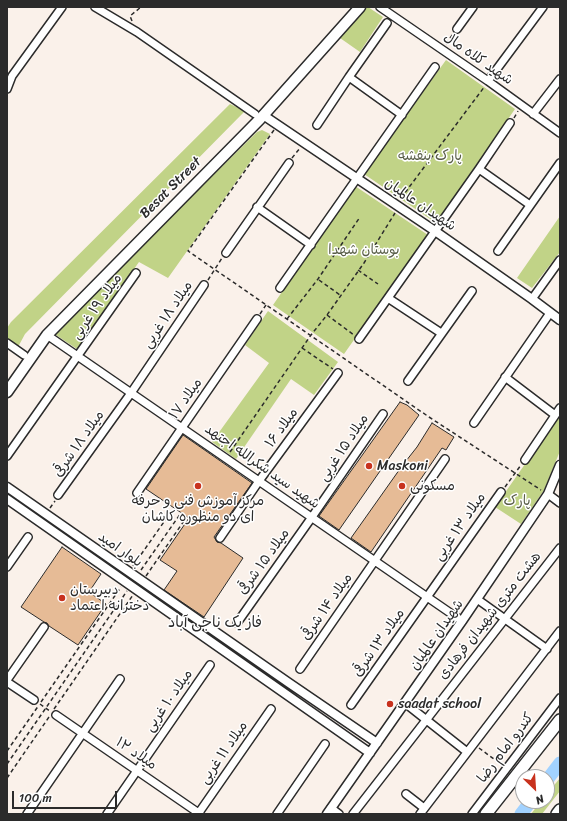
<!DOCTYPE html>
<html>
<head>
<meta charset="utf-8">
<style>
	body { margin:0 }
	#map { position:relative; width:567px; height:821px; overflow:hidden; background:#faf1ea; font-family:Sriracha,sans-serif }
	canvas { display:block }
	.frame { position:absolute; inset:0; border:8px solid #2b2b2b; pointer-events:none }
	.north { position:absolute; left:515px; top:769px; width:40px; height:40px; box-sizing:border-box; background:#fff; border:1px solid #aaa; border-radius:50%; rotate:155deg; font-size:11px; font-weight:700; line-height:16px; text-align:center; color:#2b2b2b }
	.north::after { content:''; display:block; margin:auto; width:14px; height:18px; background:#c8321e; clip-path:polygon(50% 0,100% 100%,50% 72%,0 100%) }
	.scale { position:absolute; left:12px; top:791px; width:105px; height:18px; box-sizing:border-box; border:2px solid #2b2b2b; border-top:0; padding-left:5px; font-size:12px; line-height:14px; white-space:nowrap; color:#2b2b2b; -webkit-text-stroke:3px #fff; paint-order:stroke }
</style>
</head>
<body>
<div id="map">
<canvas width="567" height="821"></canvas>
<div class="frame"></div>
<div class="north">N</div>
<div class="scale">100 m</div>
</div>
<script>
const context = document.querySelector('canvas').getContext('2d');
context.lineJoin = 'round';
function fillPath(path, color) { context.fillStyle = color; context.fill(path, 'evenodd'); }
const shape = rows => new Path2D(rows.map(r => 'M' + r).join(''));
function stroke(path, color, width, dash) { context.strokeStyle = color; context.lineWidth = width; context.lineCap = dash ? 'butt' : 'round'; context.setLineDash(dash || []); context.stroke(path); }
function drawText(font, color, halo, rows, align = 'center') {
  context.font = font + ' Sriracha,"Playpen Sans Arabic",sans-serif'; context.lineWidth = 3; context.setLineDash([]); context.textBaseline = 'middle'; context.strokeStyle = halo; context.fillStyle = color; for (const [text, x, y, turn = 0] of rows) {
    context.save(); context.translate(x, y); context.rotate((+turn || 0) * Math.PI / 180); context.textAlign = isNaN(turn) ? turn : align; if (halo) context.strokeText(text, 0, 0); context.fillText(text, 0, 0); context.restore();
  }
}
const green = shape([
	[366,7,368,7,383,17,360,52,340,38],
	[446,60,515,109,436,223,364,174],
	[230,104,245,111,25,334,18,347,7,340,7,328,11,322],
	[262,130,270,134,168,278,139,262,77,349,53,333,257,132],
	[355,186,428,235,344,354,273,305],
	[560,216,560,252,532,288,517,278],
	[268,311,338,362,314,395,291,379,236,459,212,442,269,363,245,345],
	[560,414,560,451,544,490,521,524,495,507],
	[560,778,560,791,542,814,531,814,541,801,547,801,547,794]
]);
const river = shape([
	[547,780,560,763],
	[521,814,531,801]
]);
const building = shape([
	[400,402,407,405,419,415,339,530,319,516,400,402],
	[432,423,454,437,446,450,442,448,371,552,351,538,402,466,417,447,432,423],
	[183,435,252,483,214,537,217,542,221,543,243,558,204,617,164,590,177,571,160,560,189,518,146,489,183,435],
	[62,547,101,574,89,592,106,604,78,645,49,626,47,623,44,622,21,607,62,547]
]);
const path = shape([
	[132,21,130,16,141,7],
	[446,44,453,34],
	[514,118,518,111],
	[274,130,188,251,429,417,541,490],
	[292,158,300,148],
	[401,198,485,86],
	[358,270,378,284],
	[208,280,222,258],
	[319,280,340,295],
	[260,314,266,305],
	[327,315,354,335],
	[287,319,318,279,360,217],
	[302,348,333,369],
	[230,452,311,335,327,315,364,263,395,213],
	[505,487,521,465],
	[50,508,55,501],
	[133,566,173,509],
	[141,570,181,513],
	[146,576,186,518],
	[41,702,121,587],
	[40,704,51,712],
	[54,709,133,595],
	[479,748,502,765],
	[7,751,39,705],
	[7,764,127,591],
	[7,778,49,717]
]);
const minor = shape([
	[95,7,137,32,255,114],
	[380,7,488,81,560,133],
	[457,29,473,7],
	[349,77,402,115],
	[488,81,543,7],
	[7,89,12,76,62,7],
	[533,114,560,79],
	[317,125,349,77,387,23],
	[479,169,530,205],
	[257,207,311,245],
	[498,251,560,163],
	[226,253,289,163],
	[280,288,435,67],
	[388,298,441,333],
	[532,299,560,260],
	[47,335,462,621],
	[359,339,479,169,510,123],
	[7,343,24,355],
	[505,377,555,415],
	[408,381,472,291],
	[474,423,550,313],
	[7,456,136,273],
	[525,460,560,408],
	[137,493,257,319],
	[548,494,560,503],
	[58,495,131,393,204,285],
	[220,538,259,481,338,373],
	[7,567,28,537],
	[477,599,547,649],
	[237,623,312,517,383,414],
	[300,669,445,459],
	[7,680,44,627],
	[7,682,34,700],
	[405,703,467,752],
	[351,705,501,492],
	[56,715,200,814],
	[406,794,424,808],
	[331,808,339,814],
	[27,814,120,679],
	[107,814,210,665],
	[198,814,271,709],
	[277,814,325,744],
	[353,814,560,548],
	[420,814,560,631],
	[472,814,560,698]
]);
const tertiary = shape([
	[263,115,435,231,532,299,560,320],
	[7,487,289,683,377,743],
	[7,499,370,753],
	[327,814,462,621,548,494,560,465]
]);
const secondary = shape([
	[7,392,47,335,260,119,360,7]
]);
const primary = shape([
	[486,814,560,720],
	[557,814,560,810]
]);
const markers = [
	[369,466,4,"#c8321e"],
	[198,486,4,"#c8321e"],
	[402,486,4,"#c8321e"],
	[62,598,4,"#c8321e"],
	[390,704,4,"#c8321e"]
];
const streetNames = [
	["شهید کلاه مال",478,59,35],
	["Besat Street",171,188,-45],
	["شهیدان عالمیان",420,205,34],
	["میلاد ۱۹ غربی",97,307,-55],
	["میلاد ۱۸ غربی",168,315,-56],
	["میلاد ۱۷",186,399,-55],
	["میلاد ۱۶",282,428,-54],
	["میلاد ۱۸ شرقی",79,444,-55],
	["میلاد ۱۵ غربی",344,448,-56],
	["شهید سید شکرالله اجتهد",262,467,35],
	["میلاد ۱۳ غربی",460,527,-55],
	["بلوار امید",120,550,35],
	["میلاد ۱۵ شرقی",264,562,-54],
	["میلاد ۱۴ شرقی",327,607,-55],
	["هشت متری شهیدان فرهادی",490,616,-52],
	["شهیدان عالمیان",437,635,-55],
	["میلاد ۱۳ شرقی",379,643,-55],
	["میلاد ۱۰ غربی",169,701,-55],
	["کندرو امام رضا",506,748,-53],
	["میلاد ۱۱ غربی",224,753,-55],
	["میلاد ۱۲",136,754,34]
];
const parkNames = [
	["پارک بنفشه",430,156],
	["بوستان شهدا",364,250],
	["پارک",517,501]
];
const poiNames = [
	["Maskoni",377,466],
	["مسکونی",410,486],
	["مرکز آموزش فنی و حرفه",198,501,"center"],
	["ای دو منظوره کاشان",198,517,"center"],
	["دبیرستان",70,590],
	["دخترانه اعتماد",70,606],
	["saadat school",398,704]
];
const neighbourhoodNames = [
	["فاز یک ناجی آباد",215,623]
];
fillPath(green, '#c1d387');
stroke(river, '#a2d2ff', 13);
fillPath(building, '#e6bb96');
stroke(building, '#2b2b2b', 1);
stroke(minor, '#2b2b2b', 10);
stroke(tertiary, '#2b2b2b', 11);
stroke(secondary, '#2b2b2b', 13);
stroke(primary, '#2b2b2b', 14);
stroke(path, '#2b2b2b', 1.5, [4, 3]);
stroke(minor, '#fff', 7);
stroke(tertiary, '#fff', 8);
stroke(secondary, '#fff', 10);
stroke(primary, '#fff', 11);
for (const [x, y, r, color] of markers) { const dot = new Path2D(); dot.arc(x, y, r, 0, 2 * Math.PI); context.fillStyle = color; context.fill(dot); stroke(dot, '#fff', 1.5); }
drawText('14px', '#2b2b2b', '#fff', streetNames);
drawText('14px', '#585d47', '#fff', parkNames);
drawText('14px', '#2b2b2b', '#fff', poiNames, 'left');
drawText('15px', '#2b2b2b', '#fff', neighbourhoodNames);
</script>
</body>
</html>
